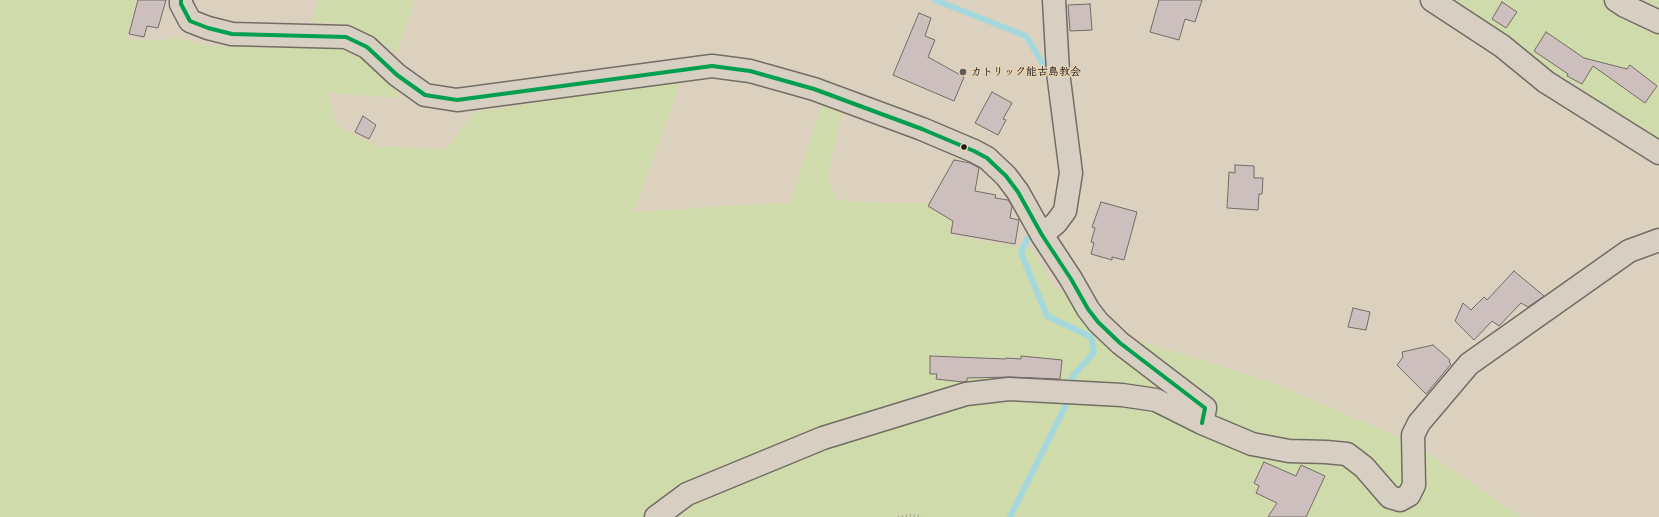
<!DOCTYPE html>
<html>
<head>
<meta charset="utf-8">
<style>
	body { margin:0 }
	canvas { display:block; background:#dcd0bf }
</style>
</head>
<body>
<canvas width="1659" height="517"></canvas>
<script>
const context = document.querySelector('canvas').getContext('2d');
context.lineJoin = 'round';
function fillPath(path, color) { context.fillStyle = color; context.fill(path, 'evenodd'); }
const shape = rows => new Path2D(rows.map(r => 'M' + r).join(''));
function stroke(path, color, width, dash) { context.strokeStyle = color; context.lineWidth = width; context.lineCap = dash ? 'butt' : 'round'; context.setLineDash(dash || []); context.stroke(path); }
function drawText(font, color, halo, rows, align = 'center') {
  context.font = font + ' Delius,"Klee One",sans-serif'; context.lineWidth = 3; context.setLineDash([]); context.textBaseline = 'middle'; context.strokeStyle = halo; context.fillStyle = color; for (const [text, x, y, turn = 0] of rows) {
    context.save(); context.translate(x, y); context.rotate((+turn || 0) * Math.PI / 180); context.textAlign = isNaN(turn) ? turn : align; if (halo) context.strokeText(text, 0, 0); context.fillText(text, 0, 0); context.restore();
  }
}
const green = shape([
	[0,0,137,0,126,39,162,41,176,37,192,42,214,46,343,49,363,57,401,86,396,98,329,93,331,109,338,126,378,146,446,149,474,112,681,81,634,212,791,202,822,104,842,113,827,178,837,200,884,203,954,203,949,235,1032,249,1054,286,1124,336,1269,381,1417,445,1521,517,0,517],
	[318,0,415,0,397,54,373,36,342,23,312,22],
	[1443,0,1659,0,1659,139,1459,10]
]);
const stream = shape([
	[935,0,1026,36,1043,64],
	[1027,239,1021,253,1047,316,1091,337,1094,352,1073,376,1070,384],
	[1010,517,1068,401]
]);
const building = shape([
	[138,0,166,0,158,28,147,26,144,37,129,34,138,0],
	[1159,0,1202,0,1195,22,1185,19,1179,40,1150,32,1159,0],
	[1502,2,1517,12,1506,28,1492,19,1502,2],
	[1090,4,1092,30,1070,31,1068,5,1090,4],
	[919,13,931,18,925,36,935,40,928,57,964,77,954,101,893,75,919,13],
	[1546,32,1584,58,1627,69,1630,65,1657,86,1645,103,1593,66,1582,84,1567,76,1568,74,1534,51,1546,32],
	[992,92,1012,103,1003,119,1006,120,998,135,975,123,992,92],
	[363,116,376,125,369,139,355,132,363,116],
	[954,160,970,163,979,168,975,191,996,195,995,198,1008,200,1012,206,1010,218,1019,220,1015,244,951,233,953,221,928,206,954,160],
	[1235,165,1254,166,1254,178,1263,178,1262,194,1259,194,1258,210,1227,208,1229,172,1235,173,1235,165],
	[1101,202,1137,212,1124,260,1112,257,1112,260,1091,254,1094,243,1091,242,1095,228,1092,227,1101,202],
	[1514,271,1544,296,1528,307,1521,303,1499,326,1492,321,1474,340,1455,321,1463,303,1471,310,1484,297,1487,300,1514,271],
	[1353,308,1370,312,1366,330,1348,327,1353,308],
	[1433,345,1450,360,1449,362,1451,364,1426,394,1397,365,1403,357,1402,352,1433,345],
	[930,356,1006,359,1006,358,1021,359,1021,356,1062,360,1060,379,1010,377,967,378,967,381,963,382,936,379,937,374,930,374,930,356],
	[1264,462,1296,476,1301,465,1325,476,1306,517,1268,517,1277,503,1256,493,1259,486,1254,483,1264,462]
]);
const path = shape([
	[898,517,912,515,922,517]
]);
const minor = shape([
	[181,0,181,4,190,21,208,28,232,34,346,37,367,47,397,75,425,95,457,100,712,66,750,71,814,89,922,129,974,151,987,158,1006,176,1018,192,1042,235,1071,279,1088,309,1098,322,1120,343,1205,408,1202,423],
	[1432,0,1502,46,1546,82,1659,153],
	[1616,0,1625,6,1659,22],
	[1042,235,1056,223,1065,211,1071,173,1058,72,1054,0],
	[656,517,687,494,823,438,966,394,1009,389,1122,395,1156,400,1202,423,1252,444,1289,451,1326,452,1347,454,1364,467,1390,497,1400,500,1409,495,1414,485,1413,435,1419,423,1469,364,1629,251,1659,240]
]);
const bus1 = shape([
	[181,0,181,4,190,21,208,28,232,34,346,37,367,47,397,75,425,95,457,100,712,66,750,71,814,89,922,129,974,151,987,158,1006,176,1018,192,1042,235,1071,279,1088,309,1098,322,1120,343,1205,408,1202,423]
]);
const markers = [
	[963,72,4,"#5f5b55"],
	[964,147,3.5,"#1c1c1c"]
];
const poiNames = [
	["カトリック能古島教会",971,72]
];
fillPath(green, '#d0dbab');
stroke(stream, '#a5d8dd', 6);
fillPath(building, '#ccbfbe');
stroke(building, '#726d65', 1);
stroke(minor, '#726d65', 25);
stroke(path, '#a29c92', 2.5, [1, 3]);
stroke(minor, '#d8cfc3', 22);
stroke(bus1, '#019f4e', 4);
for (const [x, y, r, color] of markers) { const dot = new Path2D(); dot.arc(x, y, r, 0, 2 * Math.PI); context.fillStyle = color; context.fill(dot); stroke(dot, '#e9d3b2', 1.5); }
drawText('bold 11px', '#1c1c1c', '#e9d3b2', poiNames, 'left');
</script>
</body>
</html>
